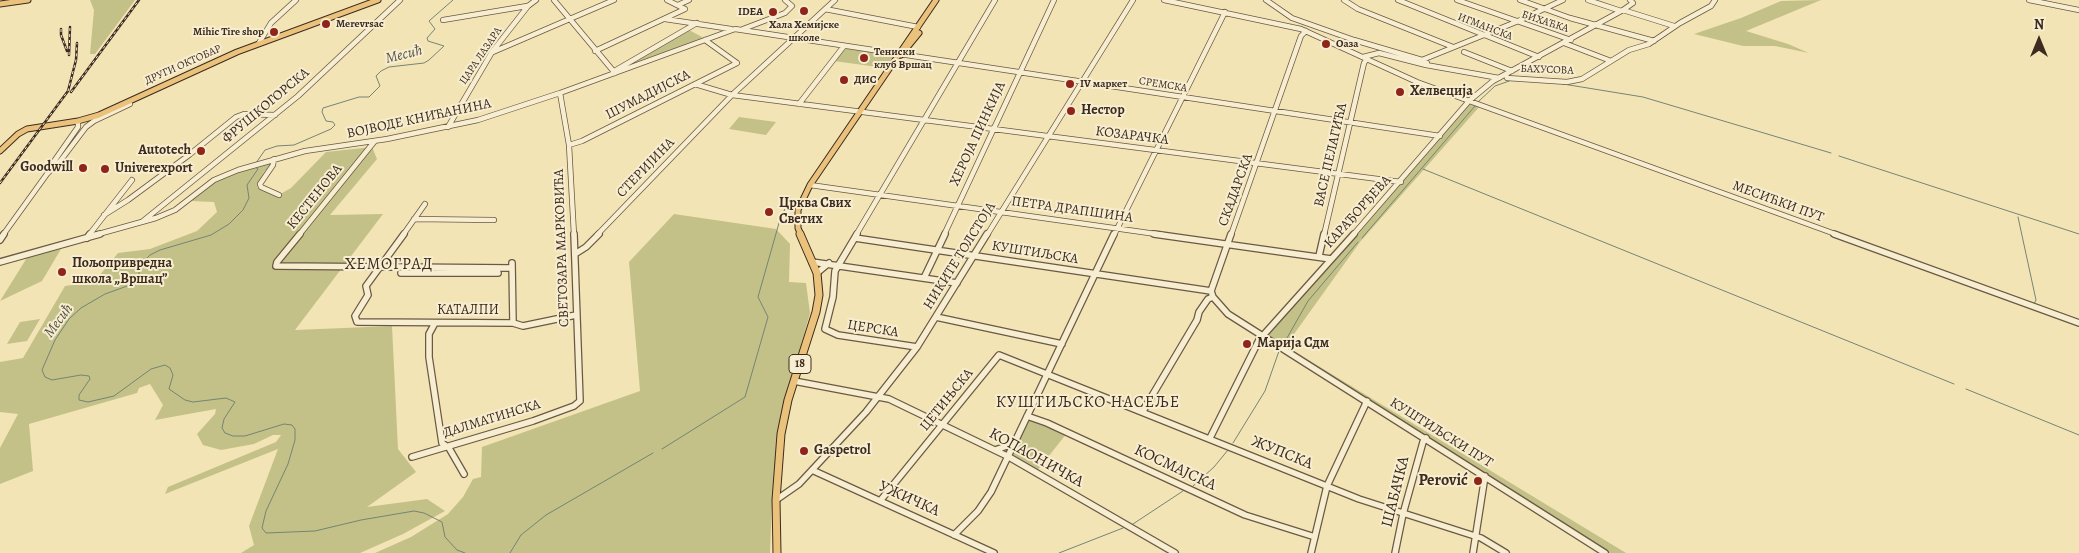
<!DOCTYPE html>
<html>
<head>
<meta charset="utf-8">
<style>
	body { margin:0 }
	#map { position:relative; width:2079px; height:553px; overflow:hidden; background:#f3e4b6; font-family:Alegreya,serif }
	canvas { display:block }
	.north { position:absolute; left:2014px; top:15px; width:50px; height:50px; -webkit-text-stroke:4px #f7edd0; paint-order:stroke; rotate:0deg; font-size:14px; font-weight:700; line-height:20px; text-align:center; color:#3c2b1e }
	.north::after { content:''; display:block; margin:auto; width:18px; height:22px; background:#3c2b1e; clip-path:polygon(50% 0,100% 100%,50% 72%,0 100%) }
</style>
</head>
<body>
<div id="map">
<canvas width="2079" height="553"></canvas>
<div class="north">N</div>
</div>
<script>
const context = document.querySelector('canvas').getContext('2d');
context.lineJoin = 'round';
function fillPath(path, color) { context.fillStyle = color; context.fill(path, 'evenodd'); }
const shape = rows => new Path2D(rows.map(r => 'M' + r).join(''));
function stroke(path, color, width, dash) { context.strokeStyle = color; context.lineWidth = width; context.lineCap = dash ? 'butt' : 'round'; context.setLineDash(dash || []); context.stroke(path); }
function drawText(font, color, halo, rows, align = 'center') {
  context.font = font + ' Alegreya,serif'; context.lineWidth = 4; context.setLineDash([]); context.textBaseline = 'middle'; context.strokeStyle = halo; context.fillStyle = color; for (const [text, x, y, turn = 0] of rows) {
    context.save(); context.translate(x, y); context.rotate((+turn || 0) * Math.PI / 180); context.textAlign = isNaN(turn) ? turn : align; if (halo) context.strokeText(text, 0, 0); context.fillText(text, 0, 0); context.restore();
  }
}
const green = shape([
	[90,0,135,0,95,54,90,54,94,10],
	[1821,0,1746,31,1788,44,1809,53,1775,46,1743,46,1694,34,1741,18,1781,1],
	[689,30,704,38,636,62,636,61],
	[846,48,894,55,885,68,834,61],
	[1470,102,1480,106,1360,242,1284,348,1287,347,1626,553,1606,553,1262,336],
	[739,117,776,122,766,135,729,129],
	[372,147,377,159,330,215,383,214,295,330,392,326,398,449,416,472,367,507,427,499,445,511,403,534,360,553,241,553,254,545,249,526,278,449,165,494,168,487,276,442,281,435,273,435,254,444,221,450,203,445,197,434,215,414,216,409,155,420,163,405,150,384,139,388,137,393,29,424,33,471,0,484,0,448,18,414,0,412,0,362,23,358,65,286,94,282,118,253,150,249,197,231,217,212,214,202,191,201,211,183,242,170,269,163,271,165,264,172,257,187,277,196,291,188,326,152],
	[674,214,776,229,790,244,789,282,806,283,810,313,782,413,772,499,770,553,375,553,411,537,448,514,463,497,473,479,481,477,482,447,640,391,629,262],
	[61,249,42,281,0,301,28,256],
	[40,319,27,341,7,344,20,322],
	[1029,419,1067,433,1037,471,1012,455]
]);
const stream = shape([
	[1563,84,1643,97,1831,153],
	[1478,102,1495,86,1512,80],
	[1839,156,2079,234],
	[256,163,265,150,277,146,294,145,331,129,335,125,333,122,326,121,322,112,323,108,359,97,369,97,380,86,376,76,381,71,389,67,424,63,429,60,444,46,428,41,427,38,435,29,429,21,453,0],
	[255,167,258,169,247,185,249,198,243,210,229,224,211,235,160,250,150,255,142,263,137,280,130,285,105,294,81,308,69,319,55,340,42,370,45,377,52,380,81,375,89,376,90,379,79,395,79,400,88,402,114,396,151,369,165,365,170,368,173,375,169,389,185,400,193,402,226,398,235,402,224,419,222,428,225,433,233,436,245,436,284,424,292,425,295,429,295,440,288,464,266,511,262,528,266,533,315,531,361,520,414,511,424,513,442,522,445,537,457,550,465,553],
	[1423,169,1954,384],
	[2018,217,2036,300,2034,304],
	[1362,238,1475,106],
	[1283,345,1308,301,1358,242],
	[1966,389,2079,435],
	[1233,443,1265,391,1279,351],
	[662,449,745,397,768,317,758,297,779,223,790,197],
	[1193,486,1214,467,1228,450],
	[1133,524,1183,491],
	[510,553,521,535,546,515,653,453],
	[1059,553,1123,528]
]);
const minorFar1 = shape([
	[554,0,615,73],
	[1164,0,1301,29,1417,82,1838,235],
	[1266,0,1292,18,1354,40,1422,60,1427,63,1426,65],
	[1344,0,1358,9,1453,47],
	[1398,0,1539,57],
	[1457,0,1571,40],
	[1520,0,1570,18,1654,41],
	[1588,0,1621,11],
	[2029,0,2079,10],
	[678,5,689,0],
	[825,9,918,27],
	[1623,10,1674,26],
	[665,19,731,29],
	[443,20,527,6],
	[743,29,785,13,792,6,785,0],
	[259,43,271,23,296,0],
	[1564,43,1611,61],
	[595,51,685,9,667,0],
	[493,52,614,0],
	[1464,52,1512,71],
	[1363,57,1379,53,1426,65,1499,78],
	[1422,60,1516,22,1563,0],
	[616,70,697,23],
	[1506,74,1507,78,1567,82,1582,79,1629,50,1649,44,1680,23,1711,6,1715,0],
	[695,84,732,95,1401,182],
	[560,93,569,145,574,235],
	[799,104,844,46],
	[448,127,492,52,528,6,536,0],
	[569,145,582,141,737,63,705,40],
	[274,159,273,165,260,184,261,187,279,195],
	[50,167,78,127,78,121],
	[810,185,1163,235],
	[104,215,128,200,189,155,236,117,244,114,275,115],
	[414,219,494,220],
	[143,221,298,96,400,0],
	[3,235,47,174,61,160,86,127,94,121,130,104],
	[89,235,132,180],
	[95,235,156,218,175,210,214,180,238,170,305,151,387,139,478,120,560,93,735,29,1440,136],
	[299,235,374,142],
	[403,235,425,204],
	[597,235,732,95,835,0],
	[856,235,995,0],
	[944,235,1054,0],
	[987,235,1133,0],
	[1114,235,1225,12],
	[1231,235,1301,36,1306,31],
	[1324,235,1364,63,1367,59],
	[1353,235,1469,101,1493,81,1623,10,1633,3,1630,0]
]);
const minor = shape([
	[300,234,277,262,276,266,512,268],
	[404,234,366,286,368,295,355,316,357,322,513,323,523,326,576,315],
	[857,234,835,271,833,297,825,329,838,335,917,347],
	[1154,234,1331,259],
	[1231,234,1211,291,1213,297,1228,314,1605,553],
	[1834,234,2079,323],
	[87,238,90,234],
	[855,238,1211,291],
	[0,240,4,234],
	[575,254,586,247,599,234],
	[1319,256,1324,234],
	[0,262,100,234],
	[812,262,957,283],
	[512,263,513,323],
	[401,273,498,273],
	[817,273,829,263],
	[924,278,945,234],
	[936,317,1062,344],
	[435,323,429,334,429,357,442,443,449,448,464,474],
	[794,381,889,399,1009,457,1175,553],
	[1143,411,1197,320,1199,312,1208,299,1213,297],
	[1027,416,1047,423,1245,515,1315,537],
	[1210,438,1259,340,1354,234],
	[995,450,1013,444],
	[412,457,533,421,574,406,580,401,574,234],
	[812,470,994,553],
	[776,500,799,484,866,412,917,347,987,234],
	[880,501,999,355,1359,499,1481,538,1506,553],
	[954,535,978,511,991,492,1114,234],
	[1311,553,1327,486,1367,401],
	[1395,553,1403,514,1423,442,1426,438],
	[1473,553,1485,476]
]);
const majorFar1 = shape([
	[0,4,28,0],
	[901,55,919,33],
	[0,151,18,134,27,129,78,121,99,115,237,52,378,0],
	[801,235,798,228,798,210,810,185,936,0]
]);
const major = shape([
	[777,553,776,500,781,434,788,400,816,312,819,295,817,273,800,234]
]);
const rail = shape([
	[61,29,61,35,67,51],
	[69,55,70,27],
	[71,92,139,0],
	[0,183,68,91,76,60,77,43]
]);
const markers = [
	[804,11,5,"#8f2418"],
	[773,12,5,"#8f2418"],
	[326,24,5,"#8f2418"],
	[274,32,5,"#8f2418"],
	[1326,44,5,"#8f2418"],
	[864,58,5,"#8f2418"],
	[844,80,5,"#8f2418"],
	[1070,84,5,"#8f2418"],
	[1400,92,5,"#8f2418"],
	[1071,111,5,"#8f2418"],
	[201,151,5,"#8f2418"],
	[83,168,5,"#8f2418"],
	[105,169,5,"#8f2418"],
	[769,212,5,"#8f2418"],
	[62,272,5,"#8f2418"],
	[1247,344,5,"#8f2418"],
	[804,451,5,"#8f2418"],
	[1478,481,5,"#8f2418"]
];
const farPoinames = [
	["IDEA",763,12,"right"],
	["Merevrsac",336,24],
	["Хала Хемијске",804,25,"center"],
	["школе",804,38,"center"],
	["Mihic Tire shop",264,32,"right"],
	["Оаза",1336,44],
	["Тениски",874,52],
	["клуб Вршац",874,65],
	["ДИС",854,80],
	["IV маркет",1080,84]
];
const farStreetnames = [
	["БИХАЋКА",1545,22,18],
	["ИГМАНСКА",1485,27,21],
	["ЦАРА ЛАЗАРА",481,56,-56],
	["ДРУГИ ОКТОБАР",183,65,-24],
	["БАХУСОВА",1547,70,2],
	["СРЕМСКА",1163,85,9]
];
const shields = [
	[800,364,22]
];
const shieldNames = [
	["18",800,364]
];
const poiNames = [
	["Хелвеција",1410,92],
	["Нестор",1081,111],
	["Autotech",191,151,"right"],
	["Goodwill",73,168,"right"],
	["Univerexport",115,169],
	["Црква Свих",779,204],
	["Светих",779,220],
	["Пољопривредна",72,264],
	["школа „Вршац”",72,280],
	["Марија Сдм",1257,344],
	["Gaspetrol",814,451]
];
const streetNames = [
	["ШУМАДИЈСКА",648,95,-27],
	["ФРУШКОГОРСКА",266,106,-40],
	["ВОЈВОДЕ КНИЋАНИНА",419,119,-12],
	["ХЕРОЈА ПИНКИЈА",978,134,-65],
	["КОЗАРАЧКА",1132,136,7],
	["ВАСЕ ПЕЛАГИЋА",1331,155,-77],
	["СТЕРИЈИНА",646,168,-46],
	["СКАДАРСКА",1236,190,-70],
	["КЕСТЕНОВА",315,197,-51],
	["МЕСИЋКИ ПУТ",1778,202,20],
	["ПЕТРА ДРАПШИНА",1072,210,8],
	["КАРАЂОРЂЕВА",1358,212,-48],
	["СВЕТОЗАРА МАРКОВИЋА",562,248,-92],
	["КУШТИЉСКА",1035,253,9],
	["НИКИТЕ ТОЛСТОЈА",960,256,-58],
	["КАТАЛПИ",468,311],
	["ЦЕРСКА",873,329,9],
	["ЦЕТИЊСКА",947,400,-51],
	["ДАЛМАТИНСКА",492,419,-17],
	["КУШТИЉСКИ ПУТ",1441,433,32]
];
const waterNames = [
	["Месић",404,55,-14],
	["Месић",59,321,-53]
];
const quarterNames = [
	["ХЕМОГРАД",389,265],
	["КУШТИЉСКО НАСЕЉЕ",1088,403]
];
const nearStreetnames = [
	["ЖУПСКА",1282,453,22],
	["КОПАОНИЧКА",1036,458,29],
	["КОСМАЈСКА",1175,468,25],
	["ШАБАЧКА",1396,492,-76],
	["УЖИЧКА",909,499,24]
];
const nearPoinames = [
	["Perović",1468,481]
];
fillPath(green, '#c3c188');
stroke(stream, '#758475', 1);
stroke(minorFar1, '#6a5944', 6);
stroke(minor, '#6a5944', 8);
stroke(majorFar1, '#3c2b1e', 7);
stroke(major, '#3c2b1e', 9);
stroke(minorFar1, '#f7edd0', 4.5);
stroke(minor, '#f7edd0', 5.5);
stroke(majorFar1, '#eac27b', 5);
stroke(major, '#eac27b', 7);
stroke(rail, '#3c2b1e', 2.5);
stroke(rail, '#f7edd0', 1, [3]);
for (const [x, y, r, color] of markers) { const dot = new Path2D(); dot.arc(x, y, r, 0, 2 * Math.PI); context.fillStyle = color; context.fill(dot); stroke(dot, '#f7edd0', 2); }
drawText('bold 11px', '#3c2b1e', '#f7edd0', farPoinames, 'left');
drawText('11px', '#3c2b1e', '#f7edd0', farStreetnames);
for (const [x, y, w] of shields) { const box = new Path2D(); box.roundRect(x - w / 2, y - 9.5, w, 19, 4); context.fillStyle = '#f7edd0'; context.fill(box); stroke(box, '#3c2b1e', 1); }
drawText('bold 12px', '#3c2b1e', null, shieldNames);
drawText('bold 14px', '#3c2b1e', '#f7edd0', poiNames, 'left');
drawText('14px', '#3c2b1e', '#f7edd0', streetNames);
drawText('italic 15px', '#545042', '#f7edd0', waterNames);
context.letterSpacing = '1px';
drawText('16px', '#3c2b1e', '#f7edd0', quarterNames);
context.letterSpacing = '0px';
drawText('16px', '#3c2b1e', '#f7edd0', nearStreetnames);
drawText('bold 16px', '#3c2b1e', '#f7edd0', nearPoinames, 'right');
</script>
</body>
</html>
